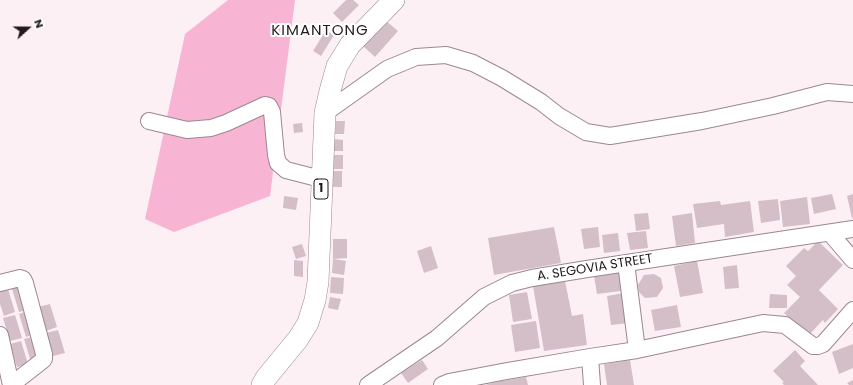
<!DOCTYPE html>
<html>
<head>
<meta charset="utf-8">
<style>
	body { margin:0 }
	#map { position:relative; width:853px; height:385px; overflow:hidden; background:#fdf0f5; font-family:Poppins,sans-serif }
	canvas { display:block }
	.north { position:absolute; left:8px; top:8px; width:40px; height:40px; -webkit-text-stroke:3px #fff; paint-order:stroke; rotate:69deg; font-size:11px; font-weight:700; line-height:16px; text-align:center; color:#221a1e }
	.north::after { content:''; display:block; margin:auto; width:14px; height:18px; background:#221a1e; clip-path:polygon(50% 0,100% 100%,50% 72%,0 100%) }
</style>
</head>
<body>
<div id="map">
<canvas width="853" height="385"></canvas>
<div class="north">N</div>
</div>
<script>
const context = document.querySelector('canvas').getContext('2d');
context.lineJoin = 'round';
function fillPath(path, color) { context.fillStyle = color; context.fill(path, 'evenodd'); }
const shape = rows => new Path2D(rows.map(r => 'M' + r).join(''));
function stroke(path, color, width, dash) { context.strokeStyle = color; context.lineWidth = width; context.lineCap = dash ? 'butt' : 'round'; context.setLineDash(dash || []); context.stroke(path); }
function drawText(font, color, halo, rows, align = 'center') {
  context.font = font + ' Poppins,sans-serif'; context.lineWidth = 4; context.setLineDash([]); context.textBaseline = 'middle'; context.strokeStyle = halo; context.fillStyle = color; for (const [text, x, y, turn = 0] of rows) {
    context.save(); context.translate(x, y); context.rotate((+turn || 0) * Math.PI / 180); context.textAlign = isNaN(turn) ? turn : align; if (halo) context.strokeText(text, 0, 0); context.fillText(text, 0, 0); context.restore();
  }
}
const green = shape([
	[228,0,295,0,270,196,174,232,145,219,185,34]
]);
const building = shape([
	[346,0,353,0,359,5,342,22,333,13],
	[385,20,398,31,375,57,363,46],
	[326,30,334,35,321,56,313,51],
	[336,121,345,121,344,134,335,134],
	[302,123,303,132,294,133,293,124],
	[334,139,343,140,343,151,333,151],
	[333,155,343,155,343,169,333,169],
	[332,171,342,171,342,187,332,187],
	[832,194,836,209,814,214,811,198],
	[853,194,853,218,852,218,847,196],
	[284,196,298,198,296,210,283,208],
	[807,197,810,224,783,227,780,201],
	[778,199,780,220,761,223,758,201],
	[720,201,721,205,750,201,754,232,725,237,724,224,697,228,693,204],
	[648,213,650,229,636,231,634,214],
	[692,213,695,243,676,246,672,216],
	[554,227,561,263,494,275,488,238],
	[598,227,600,247,584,249,581,229],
	[646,231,648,248,630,250,627,233],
	[618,233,620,251,604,253,602,235],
	[333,239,347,239,347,258,333,259],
	[818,241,843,265,819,290,838,309,825,323,823,320,808,336,784,313,800,297,787,285,796,276,786,266,804,248,808,251],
	[302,244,306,256,296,259,292,247],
	[431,246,438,268,424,273,417,251],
	[333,259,346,261,344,275,332,273],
	[294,260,303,261,303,277,294,276],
	[697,261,703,293,680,297,674,266],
	[737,265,739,288,725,289,723,267],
	[619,272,621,291,597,294,594,276],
	[654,274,661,278,663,288,657,297,645,298,639,292,638,285,644,275],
	[331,277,344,278,343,294,330,293],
	[565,281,572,316,583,314,587,345,544,351,533,286],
	[23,285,31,309,19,312,12,289],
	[8,289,15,312,4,316,0,304,0,291],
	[527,292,532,319,513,322,509,295],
	[624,293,629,323,611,325,607,296],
	[770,294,787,295,787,308,769,308],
	[330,297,341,299,338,310,328,308],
	[50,304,57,327,46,331,38,307],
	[677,305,681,327,655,331,651,310],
	[30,310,38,333,26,337,19,314],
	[15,315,22,338,10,341,3,318],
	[536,321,540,348,515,352,511,325],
	[58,330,65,353,53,356,46,333],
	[35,336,42,359,31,362,24,339],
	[21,341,28,364,17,367,10,344],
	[853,344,853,368,839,374,832,352],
	[795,350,805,361,800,366,818,385,784,385,782,383,784,382,773,371],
	[422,360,428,369,408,383,401,373],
	[630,360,634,385,607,385,604,364],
	[526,377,528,385,485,385,496,382],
	[853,380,853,385,849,385,847,383]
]);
const minor = shape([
	[325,113,387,69,416,57,446,55,473,63,502,78,541,102,559,116,586,132,610,136,702,121,773,106,827,92,853,94],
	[149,121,187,130,211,128,226,123,265,105,269,106,272,112,276,155,278,163,286,170,321,179],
	[830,233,853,260],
	[0,283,20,278,23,279,25,283,44,354,44,359,42,361,11,385],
	[0,335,11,385],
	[637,350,763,323,785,325,813,346,818,346,823,344,853,310],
	[590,357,592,385],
	[368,385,437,338,484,297,512,283,532,278,587,269,853,229],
	[442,385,449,382,507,371,590,357,637,350,626,263]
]);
const major = shape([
	[262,385,266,378,298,339,308,323,315,300,318,282,325,113,330,91,337,66,350,45,394,0]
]);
const shields = [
	[321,189,14]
];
const shieldNames = [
	["1",321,189]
];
const streetNames = [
	["A. SEGOVIA STREET",595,268,-9]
];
const quarterNames = [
	["KIMANTONG",320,31]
];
fillPath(green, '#f8b4d3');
fillPath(building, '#d4bec8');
stroke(minor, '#9b8790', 18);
stroke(major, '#9b8790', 22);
stroke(minor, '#fff', 16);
stroke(major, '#fff', 21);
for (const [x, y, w] of shields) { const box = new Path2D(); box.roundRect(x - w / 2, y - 10, w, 20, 3); context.fillStyle = '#fff'; context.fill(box); stroke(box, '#221a1e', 1); }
drawText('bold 12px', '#221a1e', null, shieldNames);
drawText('13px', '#221a1e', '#fff', streetNames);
context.letterSpacing = '1px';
drawText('15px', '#221a1e', '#fff', quarterNames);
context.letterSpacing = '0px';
</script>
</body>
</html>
